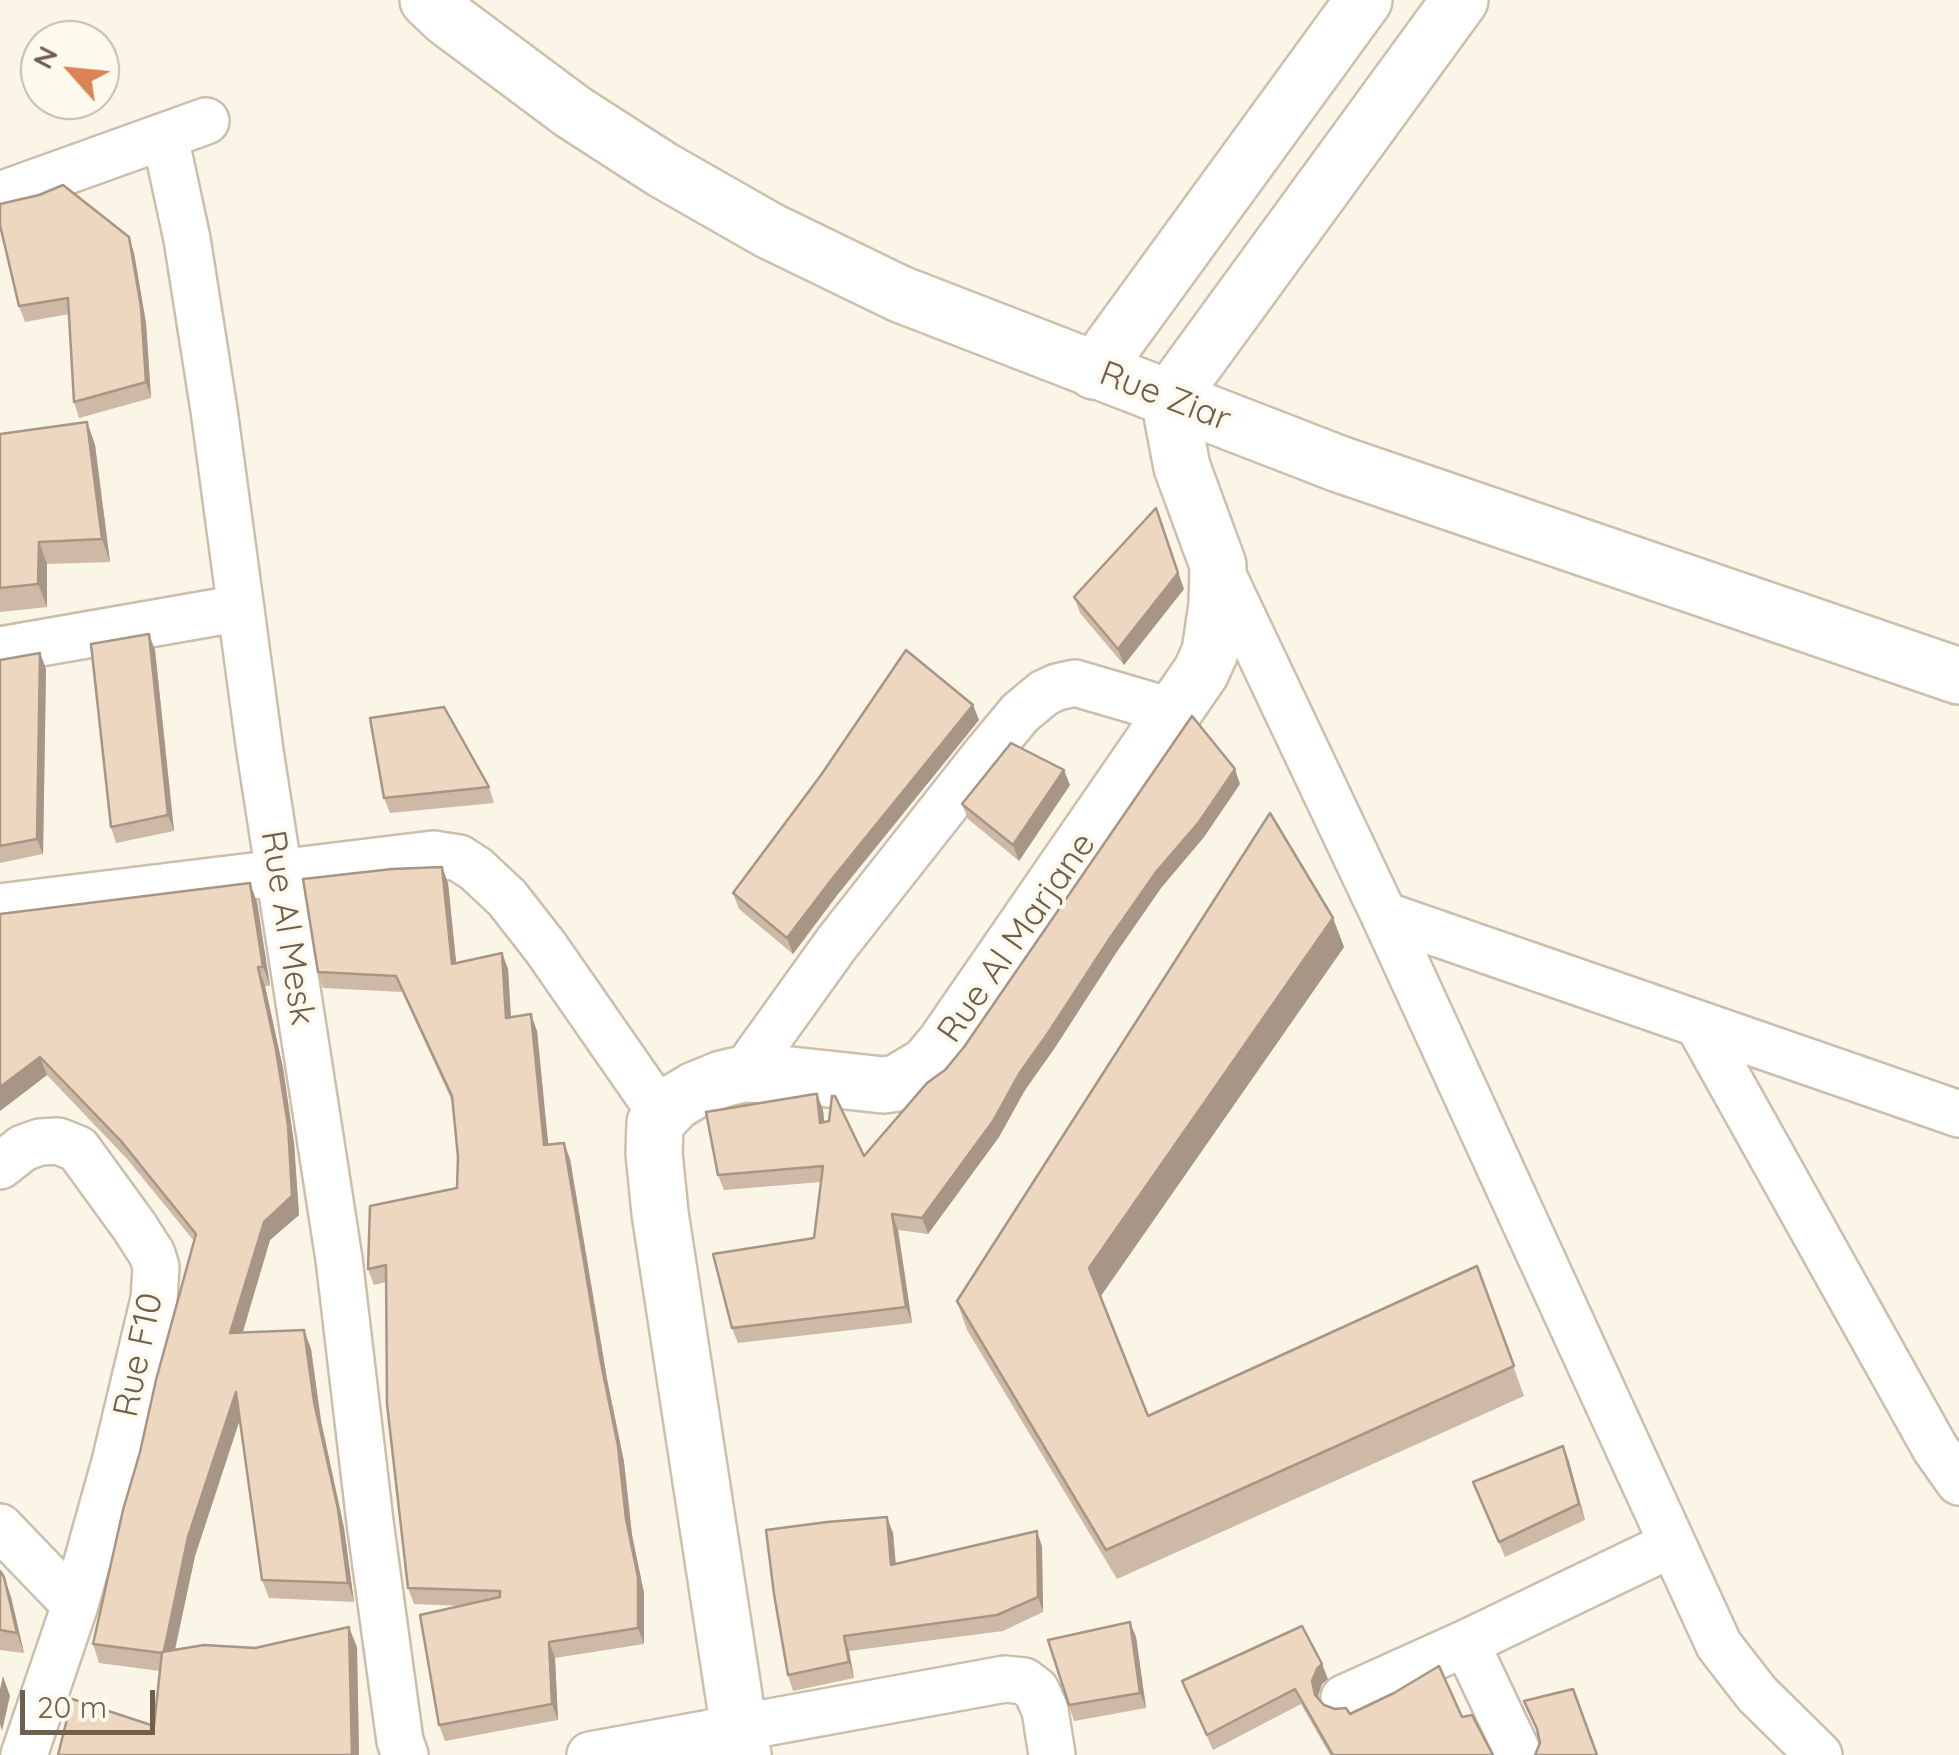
<!DOCTYPE html>
<html>
<head>
<meta charset="utf-8">
<style>
	body { margin:0 }
	#map { position:relative; width:1959px; height:1755px; overflow:hidden; background:#faf5e6; font-family:Quicksand,sans-serif }
	canvas { display:block }
	.north { position:absolute; left:20px; top:20px; width:100px; height:100px; box-sizing:border-box; background:#fdf9ec; border:2px solid #c5bbac; border-radius:50%; rotate:297deg; font-size:28px; font-weight:700; line-height:40px; text-align:center; color:#715e4d }
	.north::after { content:''; display:block; margin:auto; width:35px; height:45px; background:#da8355; clip-path:polygon(50% 0,100% 100%,50% 72%,0 100%) }
	.scale { position:absolute; left:20px; top:1690px; width:135px; height:45px; box-sizing:border-box; border:5px solid #715e4d; border-top:0; padding-left:12px; font-size:30px; line-height:35px; white-space:nowrap; color:#715e4d; -webkit-text-stroke:8px #fdf9ec; paint-order:stroke }
</style>
</head>
<body>
<div id="map">
<canvas width="1959" height="1755"></canvas>
<div class="north">N</div>
<div class="scale">20 m</div>
</div>
<script>
const context = document.querySelector('canvas').getContext('2d');
context.lineJoin = 'round';
const shape = rows => new Path2D(rows.map(r => 'M' + r).join(''));
function stroke(path, color, width, dash) { context.strokeStyle = color; context.lineWidth = width; context.lineCap = dash ? 'butt' : 'round'; context.setLineDash(dash || []); context.stroke(path); }
function fillPath(path, color) { context.fillStyle = color; context.fill(path, 'evenodd'); }
function drawText(font, color, halo, rows, align = 'center') {
  context.font = font + ' Quicksand,sans-serif'; context.lineWidth = 8; context.setLineDash([]); context.textBaseline = 'middle'; context.strokeStyle = halo; context.fillStyle = color; for (const [text, x, y, turn = 0] of rows) {
    context.save(); context.translate(x, y); context.rotate((+turn || 0) * Math.PI / 180); context.textAlign = isNaN(turn) ? turn : align; if (halo) context.strokeText(text, 0, 0); context.fillText(text, 0, 0); context.restore();
  }
}
const street = shape([
	[165,137,187,239,214,410,260,751,339,1259,370,1522,400,1741,405,1755],
	[0,195,206,121],
	[1218,565,1384,915,1719,1645,1757,1694,1819,1755],
	[0,650,241,608],
	[0,907,433,854,459,858,476,869,507,898,546,948,662,1115],
	[1384,915,1959,1114],
	[1698,1024,1935,1448,1959,1482],
	[743,1074,837,943,986,754,1020,713,1044,693,1057,687,1075,683,1174,712],
	[0,1166,23,1148,40,1142,58,1141,78,1149,134,1226,152,1254,156,1267,154,1299,115,1462,75,1605,24,1755],
	[0,1527,75,1605],
	[1466,1643,1519,1755],
	[1344,1698,1466,1643,1672,1544],
	[590,1755,1005,1679,1024,1681,1036,1690,1045,1710,1052,1755]
]);
const secondary = shape([
	[428,0,447,18,573,112,663,170,770,231,900,294,1339,464,1959,676],
	[1094,371,1364,0],
	[743,1755,660,1213,654,1153,655,1123,675,1102,695,1090,722,1079,743,1074,791,1075,883,1085,897,1083,927,1065,944,1045,1201,672,1210,652,1217,605,1218,565,1182,467,1169,399,1460,0]
]);
const wall = shape([
	[129,237,134,253,146,323,151,398,79,418,74,402,69,314,25,322,19,306],
	[87,422,95,445,110,562,47,564,47,607,0,612,0,434],
	[1184,589,1124,665,1080,613,1074,597],
	[155,650,174,831,116,843,111,827],
	[40,653,46,669,43,854,0,863,0,660],
	[973,705,979,720,838,894,793,954,739,909,733,893],
	[1240,784,1204,837,1161,888,1116,953,1054,1049,1025,1090,999,1137,928,1234,898,1230,912,1323,738,1343,732,1328,814,1238,821,1182,724,1190,718,1175,823,1110,824,1122,864,1156,945,1070],
	[1070,785,1019,861,968,819,962,804],
	[489,787,494,803,390,813,384,798],
	[442,867,448,883,456,963,502,953,508,969,511,1018,537,1031,548,1145,564,1143,570,1159,607,1379,624,1462,632,1535,644,1593,644,1644,555,1658,558,1720,445,1741,439,1725,462,1606,414,1604,408,1588,386,1282,374,1285,368,1269,457,1188,458,1157,452,1101,402,992,323,988,318,972],
	[257,902,270,986,265,986,283,1068,294,1143,299,1215,270,1240,242,1333,304,1330,311,1349,321,1421,344,1528,354,1602,269,1598,262,1580,240,1419,195,1556,175,1650,357,1647,359,1755,58,1755,154,1726,160,1671,99,1663,93,1644,194,1241,128,1160,47,1075,0,1111,0,914],
	[1333,918,1344,947,1101,1296,1148,1416,1477,1266,1524,1396,1117,1579,967,1330,957,1301],
	[1563,1446,1585,1520,1505,1557,1473,1482],
	[1037,1531,1042,1547,1043,1612,1003,1631,849,1651,854,1678,793,1691,788,1675,893,1533,896,1564],
	[0,1571,4,1577,11,1597,24,1653,0,1650],
	[1136,1637,1146,1708,1074,1721,1069,1705],
	[1328,1679,1322,1684,1318,1696,1324,1705,1350,1714,1462,1717,1493,1755,1330,1755,1301,1704,1213,1750,1182,1681]
]);
const shadedWall = shape([
	[129,237,134,253,146,323,151,398,146,382],
	[87,422,95,445,110,562,102,539],
	[1156,508,1184,589,1124,665,1118,649],
	[39,542,47,564,47,607,38,584],
	[149,634,155,650,174,831,168,815],
	[40,653,46,669,43,854,37,839],
	[973,705,979,720,838,894,793,954,787,938,832,879],
	[1235,769,1240,784,1204,837,1161,888,1116,953,1054,1049,1025,1090,999,1137,928,1234,922,1218,1110,938,1156,872],
	[1064,770,1070,785,1019,861,1013,845],
	[442,867,448,883,458,980,452,964],
	[250,883,257,902,270,986,263,967],
	[1333,918,1344,947,1100,1297,1089,1268],
	[502,953,508,969,512,1035,506,1018],
	[258,967,265,986,283,1068,294,1143,299,1215,270,1240,237,1352,230,1333],
	[531,1014,537,1031,550,1161,544,1145],
	[40,1057,47,1075,0,1111,0,1087],
	[817,1094,823,1110,826,1139,820,1123],
	[564,1143,570,1159,607,1379,624,1462,632,1535,644,1593,644,1644,638,1628,626,1519],
	[892,1214,898,1230,912,1323,906,1307],
	[304,1330,311,1349,321,1421,344,1528,354,1602,348,1583,314,1402],
	[236,1392,243,1410,195,1556,170,1672,163,1654,188,1537],
	[1563,1446,1569,1461,1585,1520,1579,1504],
	[887,1517,893,1533,897,1581,891,1565],
	[1037,1531,1042,1547,1043,1612,1038,1597],
	[4,1577,11,1597,24,1653,17,1633],
	[1130,1622,1136,1637,1146,1708,1140,1693],
	[349,1627,357,1647,359,1755,352,1755],
	[844,1636,849,1651,854,1678,849,1662],
	[549,1642,555,1658,558,1720,552,1704],
	[1322,1664,1328,1679,1322,1684,1318,1696,1321,1710,1312,1681,1317,1669],
	[3,1676,10,1696,2,1731,0,1724,0,1689]
]);
const building = shape([
	[63,185,129,237,141,307,146,382,74,402,68,298,19,306,0,225,0,204,39,195,63,185],
	[87,422,102,539,39,542,38,584,0,588,0,434,87,422],
	[1156,508,1178,573,1118,649,1074,597,1156,508],
	[149,634,168,815,111,827,91,644,149,634],
	[906,650,973,705,832,879,787,938,733,893,821,775,906,650],
	[40,653,37,839,0,846,0,660,40,653],
	[444,707,489,787,384,798,370,718,444,707],
	[1192,716,1235,769,1199,822,1156,872,1110,938,1048,1033,1019,1074,993,1121,922,1218,892,1214,906,1307,732,1328,713,1254,814,1238,823,1166,718,1175,706,1112,815,1094,817,1094,820,1123,829,1121,832,1096,835,1096,864,1156,927,1083,945,1070,964,1047,1192,716],
	[1011,743,1064,770,1013,845,962,804,1011,743],
	[1270,813,1333,918,1089,1268,1148,1416,1477,1266,1514,1366,1106,1550,957,1301,1270,813],
	[442,867,452,964,502,953,506,1018,531,1014,544,1145,564,1143,601,1363,618,1446,626,1519,638,1577,638,1628,549,1642,552,1704,439,1725,420,1615,500,1597,500,1591,408,1588,387,1404,386,1265,368,1269,370,1206,457,1188,458,1157,452,1096,396,976,318,972,303,879,392,869,442,867],
	[250,883,263,967,258,967,276,1050,288,1125,292,1196,264,1222,230,1333,304,1330,314,1402,338,1509,348,1583,262,1580,236,1392,188,1537,164,1651,162,1653,93,1644,123,1510,140,1452,156,1380,196,1234,121,1141,40,1057,0,1087,0,914,250,883],
	[1563,1446,1579,1504,1499,1542,1473,1482,1563,1446],
	[887,1517,891,1565,1037,1531,1038,1597,997,1615,844,1636,849,1662,788,1675,774,1594,766,1530,827,1522,887,1517],
	[0,1571,4,1577,17,1633,0,1630,0,1571],
	[1130,1622,1140,1693,1069,1705,1048,1640,1130,1622],
	[1302,1626,1322,1664,1317,1669,1312,1681,1315,1695,1324,1705,1335,1709,1346,1708,1350,1714,1394,1693,1439,1666,1462,1717,1472,1715,1493,1755,1333,1755,1295,1689,1207,1735,1182,1681,1302,1626],
	[349,1627,352,1755,58,1755,72,1699,154,1726,162,1652,204,1645,255,1648,349,1627],
	[1573,1689,1597,1755,1535,1755,1540,1743,1537,1729,1524,1701,1573,1689]
]);
const streetNames = [
	["Rue Ziar",1165,397,21],
	["Rue Al Mesk",287,928,81],
	["Rue Al Marjane",1017,938,-55],
	["Rue F10",139,1355,-78]
];
stroke(street, '#cbbead', 50);
stroke(secondary, '#cebfab', 60);
stroke(street, '#fff', 45);
stroke(secondary, '#fff', 55);
fillPath(wall, '#cdb9a5');
fillPath(shadedWall, '#a79686');
fillPath(building, '#eed7c0');
stroke(building, '#a79686', 2.5);
drawText('35px', '#715e4d', '#fdf9ec', streetNames);
</script>
</body>
</html>
